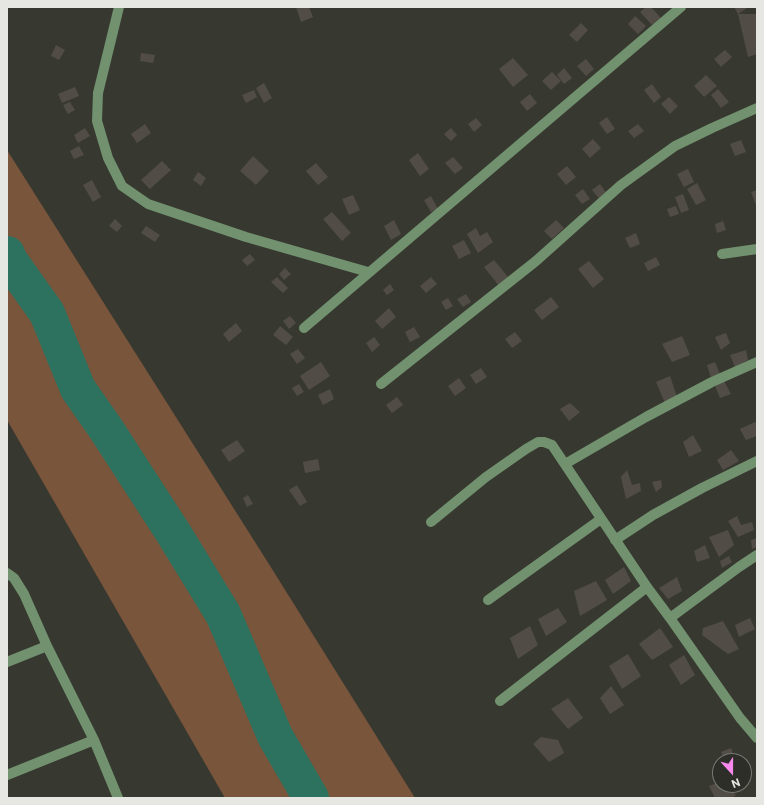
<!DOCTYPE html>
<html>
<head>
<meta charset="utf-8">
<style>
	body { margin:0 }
	#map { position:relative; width:764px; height:805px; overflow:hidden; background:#373830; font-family:Commissioner,sans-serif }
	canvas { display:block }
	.frame { position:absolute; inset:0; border:8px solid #e6e7e2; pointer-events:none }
	.north { position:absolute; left:712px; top:753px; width:40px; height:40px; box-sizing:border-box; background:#2c2e27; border:1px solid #767872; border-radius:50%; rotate:159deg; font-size:11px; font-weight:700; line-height:16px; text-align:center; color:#e6e7e2 }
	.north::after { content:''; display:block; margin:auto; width:14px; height:18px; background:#f788ec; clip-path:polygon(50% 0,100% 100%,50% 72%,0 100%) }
</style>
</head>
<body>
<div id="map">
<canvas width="764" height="805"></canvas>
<div class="frame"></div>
<div class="north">N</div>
</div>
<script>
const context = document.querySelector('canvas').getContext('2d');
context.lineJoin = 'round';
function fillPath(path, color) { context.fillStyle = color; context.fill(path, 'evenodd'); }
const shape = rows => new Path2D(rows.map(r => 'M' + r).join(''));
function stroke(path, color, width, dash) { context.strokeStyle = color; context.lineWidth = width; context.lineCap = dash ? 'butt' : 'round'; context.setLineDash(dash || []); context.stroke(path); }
const green = shape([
	[7,150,267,561,415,798,225,798,7,420]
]);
const river = shape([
	[7,254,10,261,47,313,78,389,106,429,174,534,223,614,275,736,311,798]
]);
const building = shape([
	[296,7,309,7,313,17,301,22],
	[646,7,651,7,661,18,652,25,640,12],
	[734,7,746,7,747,8,738,14],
	[738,14,757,14,757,54,748,57],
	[635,16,646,26,638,34,628,24],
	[581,23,588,30,577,42,569,35],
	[56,45,65,50,59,60,51,56],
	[725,50,732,57,721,67,714,59],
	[141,53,155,55,153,63,140,61],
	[513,58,528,75,513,87,499,69],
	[586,59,594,69,586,76,577,66],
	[564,68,572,78,564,84,557,75],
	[552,72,561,81,551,90,542,81],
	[706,75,717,86,704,97,694,86],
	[264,83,272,98,264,103,256,88],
	[652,84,661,97,654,103,644,90],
	[75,87,79,96,62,103,58,94],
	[718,89,729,102,721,108,711,95],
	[254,90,257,97,246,103,242,95],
	[530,94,537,103,527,111,520,102],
	[669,97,678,106,670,114,661,104],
	[70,102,75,110,68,114,63,105],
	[607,117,615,129,607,134,599,123],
	[476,118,482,125,474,132,468,124],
	[145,124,151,133,137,143,131,134],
	[638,124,644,131,634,138,628,131],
	[85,128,90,136,78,143,74,135],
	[451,128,457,135,451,141,444,134],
	[593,139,601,148,590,158,582,149],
	[741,140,746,152,735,156,730,144],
	[79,146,84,155,74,159,70,151],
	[418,153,429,169,420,176,409,160],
	[253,156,269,171,256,185,240,171],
	[453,157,463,168,455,174,445,163],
	[162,161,171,170,150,189,141,180],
	[316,163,328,177,318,185,306,171],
	[567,166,576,177,566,185,557,174],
	[688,169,694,182,684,187,677,174],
	[198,172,206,178,201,186,193,180],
	[92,180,101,197,93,202,83,185],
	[697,183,706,200,696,205,687,189],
	[600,184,608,195,601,201,592,190],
	[583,189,590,199,582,204,575,195],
	[757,190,757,208,751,192],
	[683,194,689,210,681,213,675,197],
	[353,195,360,210,349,215,342,199],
	[431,196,438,209,431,212,424,200],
	[676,206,679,214,670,217,667,209],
	[332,212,351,233,342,241,323,219],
	[115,219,122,226,117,232,109,226],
	[394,220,401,234,391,240,384,226],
	[556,220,564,228,552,239,544,231],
	[723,221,726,230,717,233,715,224],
	[146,226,160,235,155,242,141,233],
	[476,228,480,236,487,232,493,242,478,253,467,234],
	[636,233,640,244,630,248,625,238],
	[464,240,471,253,459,259,452,246],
	[250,254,255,260,247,266,242,260],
	[656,257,660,265,648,271,644,263],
	[494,260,509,278,499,286,484,267],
	[589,261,604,279,593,288,578,269],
	[285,268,291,274,284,280,279,274],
	[277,277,288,288,283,293,271,282],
	[431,277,437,284,426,293,420,286],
	[390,284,394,290,387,295,383,290],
	[466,294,471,302,463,307,457,299],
	[551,297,559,307,542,320,534,310],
	[448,298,453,306,446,310,441,302],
	[389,308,396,317,382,329,375,321],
	[290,316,296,323,289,329,283,321],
	[236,323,242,331,229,342,223,334],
	[280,326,293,337,286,345,273,335],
	[414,327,420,337,410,342,405,332],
	[515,332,522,341,512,348,505,339],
	[726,333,730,343,721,350,715,337],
	[682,336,690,355,672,362,662,344],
	[374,337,380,345,372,352,366,343],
	[298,349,305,358,297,364,290,354],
	[746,350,748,360,735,367,730,355],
	[321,362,330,376,309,390,300,376],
	[715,362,720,374,711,378,707,365],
	[481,368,487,377,476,384,470,375],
	[670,376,677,397,665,403,656,382],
	[459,378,466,388,455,396,448,386],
	[724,381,731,394,720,398,715,386],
	[299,384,304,392,297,396,292,388],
	[330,389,334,399,323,405,318,395],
	[397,397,403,405,392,413,386,405],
	[570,403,580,412,569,421,560,409],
	[757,421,757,436,746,440,740,429],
	[693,435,702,451,689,457,683,442],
	[237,440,245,451,229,462,221,450],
	[731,450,739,461,723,470,717,460],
	[318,459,320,470,305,473,303,462],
	[627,470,632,485,640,483,641,491,626,499,621,477],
	[661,480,662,487,656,492,652,482],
	[297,485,307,502,300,506,289,490],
	[248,495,253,504,247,507,243,498],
	[737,516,741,525,752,522,754,530,738,537,728,521],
	[728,530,734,545,719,557,709,537],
	[757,538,757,547,752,549,751,540],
	[705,545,710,558,697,562,694,551],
	[729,556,732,562,722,568,720,561],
	[624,567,631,581,613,594,605,580],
	[677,577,682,591,668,599,659,588],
	[596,581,607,600,580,616,574,591],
	[558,608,567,622,546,636,538,619],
	[750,618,755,629,739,637,735,625],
	[723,621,739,649,728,654,702,635,703,628],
	[530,626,538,645,518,659,510,638],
	[660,628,673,647,652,660,639,644],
	[628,654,641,676,622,689,609,666],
	[684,655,695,675,681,685,669,665],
	[611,686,624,705,610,714,600,698],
	[568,698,583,718,568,729,551,709],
	[541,737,558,740,564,753,549,762,533,744],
	[731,748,736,761,725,761,721,752],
	[720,782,720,785,727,785,736,795,732,798,715,798,709,786]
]);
const minor = shape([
	[119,7,98,93,97,121,108,158,122,186,148,204,246,237,368,272],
	[722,254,757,249],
	[304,328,681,7],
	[381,384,536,261,621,185,675,146,712,128,757,108],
	[565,464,646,417,712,382,757,362],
	[431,522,486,477,526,449,538,442,544,442,552,445,647,587,670,618,740,718,757,738],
	[615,540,653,515,702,488,757,461],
	[7,573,14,578,24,594,47,646,94,740,118,798],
	[488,600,601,519],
	[670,618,739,567,757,555],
	[7,662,47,646],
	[500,701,647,587],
	[7,775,94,740]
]);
fillPath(green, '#79553c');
stroke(river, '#2c725f', 36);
fillPath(building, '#514d46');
stroke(minor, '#71916f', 10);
</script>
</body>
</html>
